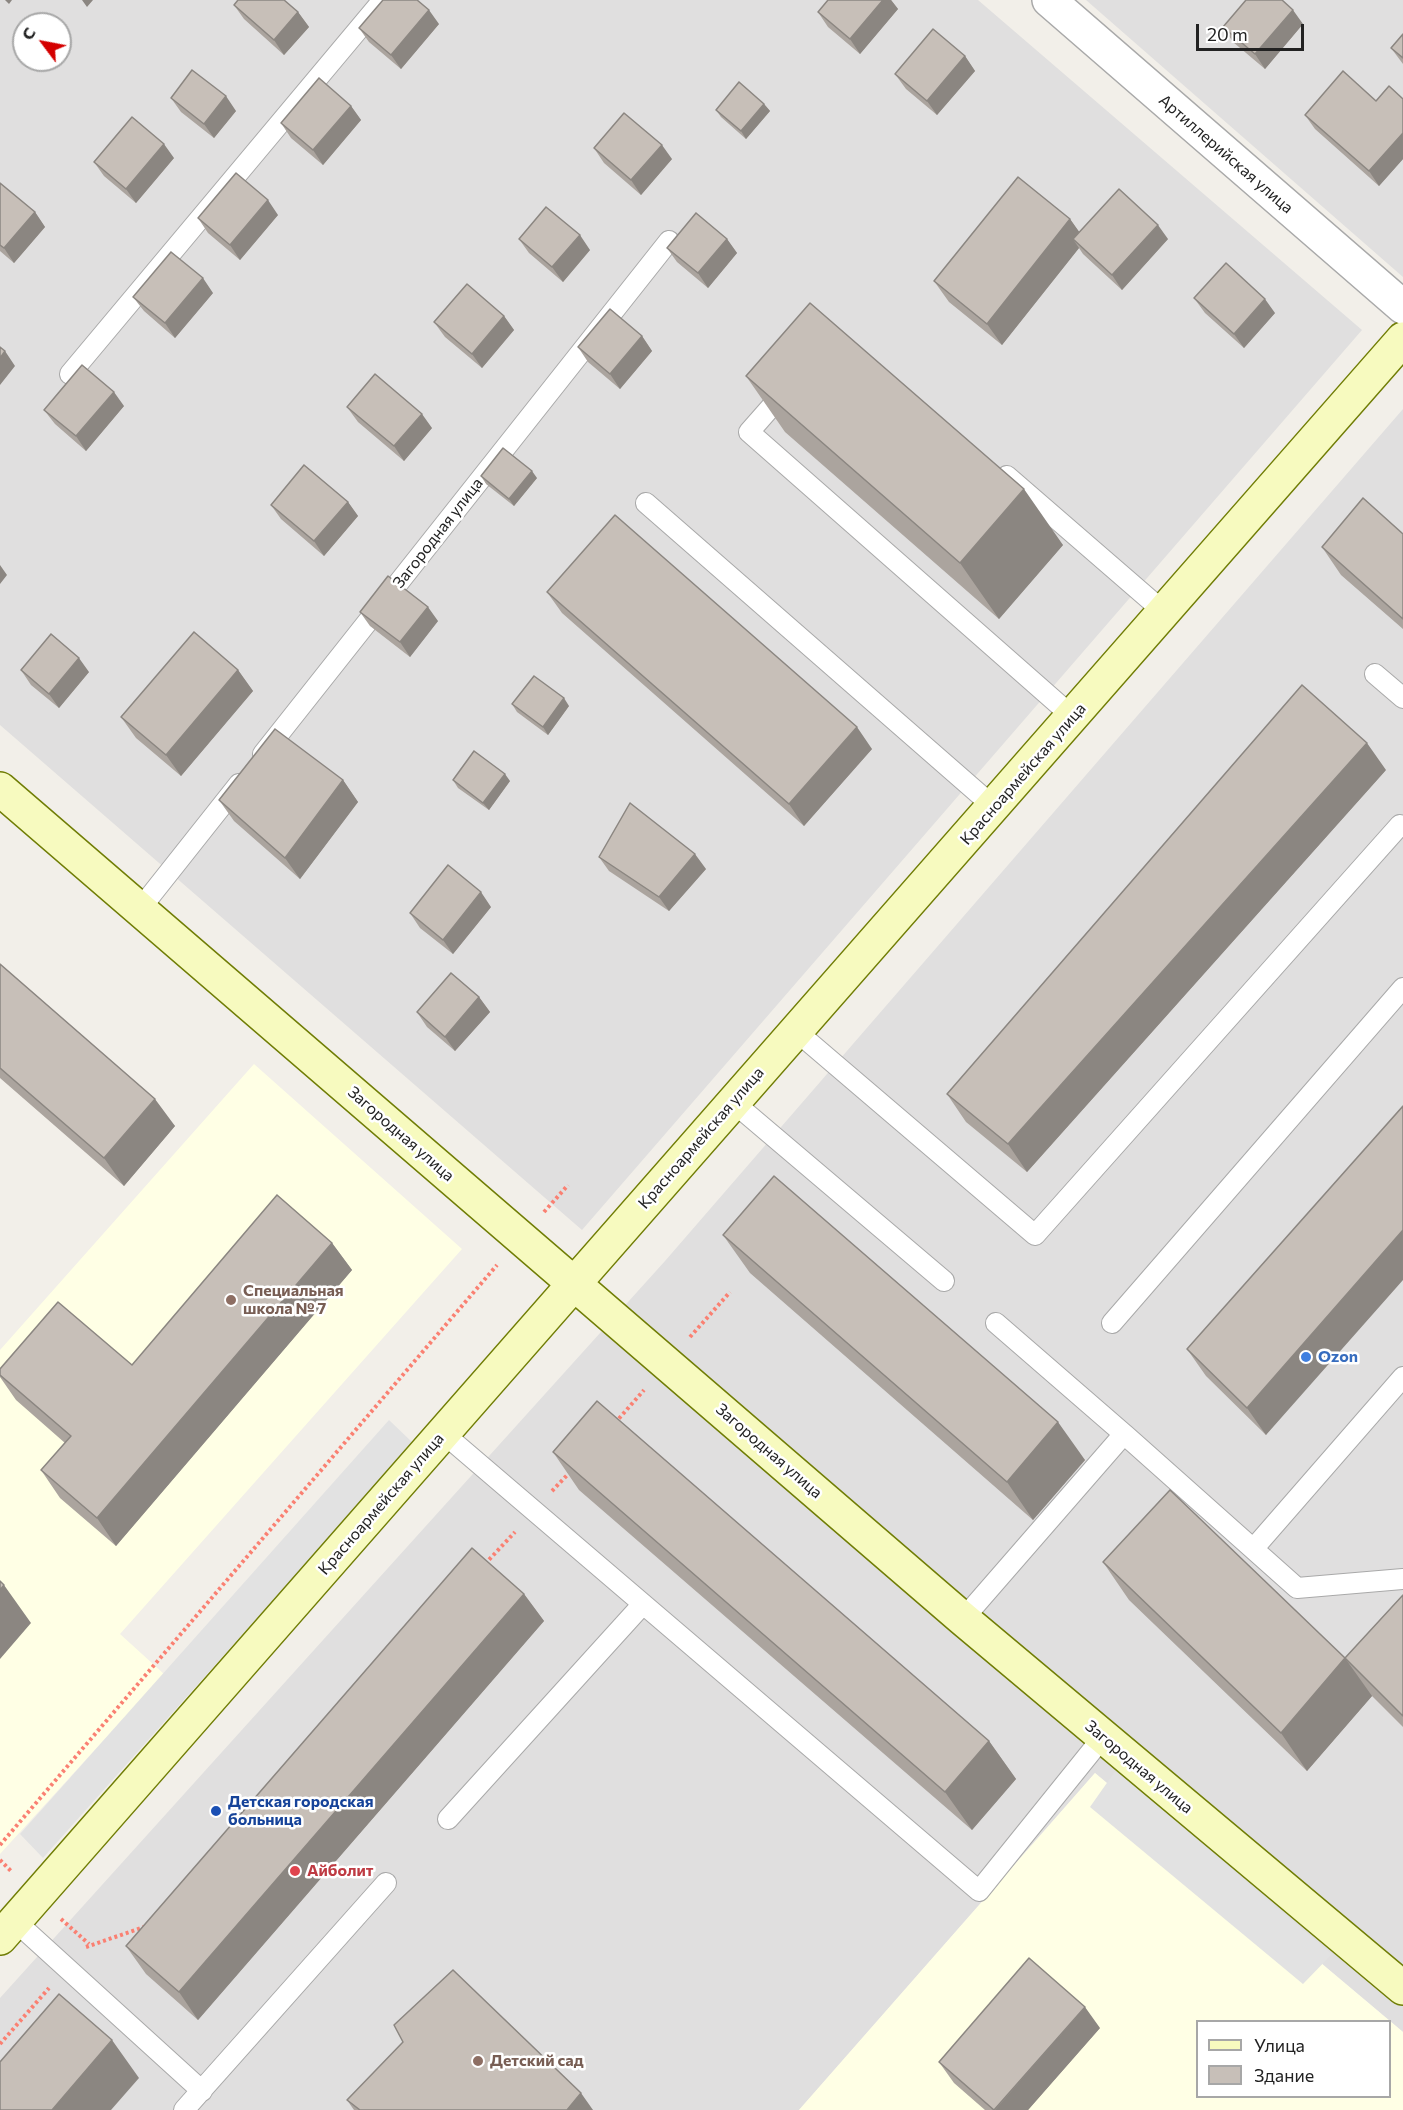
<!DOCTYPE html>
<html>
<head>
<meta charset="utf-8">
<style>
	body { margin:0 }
	#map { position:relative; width:1403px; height:2110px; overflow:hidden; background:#f2efe9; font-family:Commissioner,sans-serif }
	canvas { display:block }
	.legend { position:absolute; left:1196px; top:2020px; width:195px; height:78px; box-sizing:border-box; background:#fff; border:2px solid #a7a7a7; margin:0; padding:8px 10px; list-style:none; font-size:18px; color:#222 }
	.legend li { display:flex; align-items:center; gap:12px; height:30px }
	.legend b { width:30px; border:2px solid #a7a7a7 }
	.north { position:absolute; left:12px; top:12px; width:60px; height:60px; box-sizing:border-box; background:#fff; border:2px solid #a7a7a7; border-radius:50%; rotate:302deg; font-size:16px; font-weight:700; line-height:24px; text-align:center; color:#222 }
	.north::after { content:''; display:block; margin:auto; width:21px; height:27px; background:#d40000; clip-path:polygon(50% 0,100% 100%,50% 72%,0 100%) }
	.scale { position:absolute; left:1196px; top:24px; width:108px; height:27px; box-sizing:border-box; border:3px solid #222; border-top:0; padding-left:8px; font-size:18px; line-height:21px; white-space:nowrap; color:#222; -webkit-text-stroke:4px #fff; paint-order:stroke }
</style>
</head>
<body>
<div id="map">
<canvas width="1403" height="2110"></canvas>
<ul class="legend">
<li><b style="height:8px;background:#f7fabf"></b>Улица</li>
<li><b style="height:16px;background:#c7bfb8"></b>Здание</li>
</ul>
<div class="north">С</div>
<div class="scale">20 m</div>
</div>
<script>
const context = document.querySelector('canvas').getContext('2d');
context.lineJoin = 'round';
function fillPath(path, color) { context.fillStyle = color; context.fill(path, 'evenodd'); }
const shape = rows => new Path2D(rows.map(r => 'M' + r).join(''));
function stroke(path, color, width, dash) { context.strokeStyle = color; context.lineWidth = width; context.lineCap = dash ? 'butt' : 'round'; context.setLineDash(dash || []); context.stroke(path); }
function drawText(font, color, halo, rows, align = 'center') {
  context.font = font + ' Commissioner,sans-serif'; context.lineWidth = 5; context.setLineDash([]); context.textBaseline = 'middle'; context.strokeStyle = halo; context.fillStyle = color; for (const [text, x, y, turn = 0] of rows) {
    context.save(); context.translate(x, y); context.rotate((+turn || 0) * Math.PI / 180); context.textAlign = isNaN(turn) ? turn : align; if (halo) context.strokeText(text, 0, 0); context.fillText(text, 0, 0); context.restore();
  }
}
const residential = shape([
	[0,0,978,0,1362,330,582,1230,0,725],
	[24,24,60,24,60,60,24,60],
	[1086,0,1403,0,1403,277],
	[1403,409,1403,2032,1095,1773,799,2110,0,2110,0,1998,665,1261]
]);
const education = shape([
	[254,1064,462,1249,120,1634,164,1674,0,1854,0,1350],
	[1095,1773,1403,2032,1403,2110,799,2110],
	[1198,2022,1390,2022,1390,2096,1198,2096]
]);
const parking = shape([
	[389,1420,413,1443,43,1858,20,1834],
	[1116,1770,1332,1954,1303,1984,1090,1807]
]);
const path = shape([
	[544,1212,568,1185],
	[690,1337,730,1292],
	[615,1423,644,1390],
	[552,1491,572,1470],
	[485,1564,515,1532],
	[0,1845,497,1265],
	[0,1860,12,1872],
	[61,1919,89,1944],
	[86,1947,147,1926],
	[0,2044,49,1988]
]);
const lane = shape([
	[70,374,383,0],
	[786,390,749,432,1073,717],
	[1007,476,1164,612],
	[646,503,994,807],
	[1375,674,1403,698],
	[263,754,669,241],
	[140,909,239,784],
	[796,1031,1035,1235,1400,825],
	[733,1102,944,1281],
	[996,1323,1124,1434],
	[1112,1323,1403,988],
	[443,1433,979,1891,1103,1737],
	[1254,1548,1403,1377],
	[963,1619,1124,1434,1297,1588,1403,1579],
	[448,1819,642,1605],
	[15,1921,202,2091],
	[184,2110,386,1883]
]);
const street = shape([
	[1049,0,1403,307]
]);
const secondary = shape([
	[0,789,963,1619,1403,1988],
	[0,1938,1403,339]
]);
const wall = shape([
	[828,0,891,0,898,9,860,54,828,27,818,12],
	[234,5,298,12,309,27,284,55,244,19],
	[439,24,401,69,369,42,359,28],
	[1303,24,1265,69,1233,42,1223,27],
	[1403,34,1403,64,1391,48],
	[965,56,975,71,937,115,906,89,895,74],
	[171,98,236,111,214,138,181,112],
	[1403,99,1403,159,1379,186,1315,129,1305,115,1376,101],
	[764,104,770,111,746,139,721,117,716,110],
	[351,106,361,120,323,165,291,138,281,123],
	[594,148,672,159,641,195,604,163],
	[174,158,136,203,104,176,94,162],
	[0,183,35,212,45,227,14,263,0,251],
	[278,215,240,260,208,233,198,218],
	[1070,219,1079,232,1168,239,1122,290,1083,254,1079,248,1002,345,949,302,934,281],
	[519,239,590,250,563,282,529,253],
	[727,239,737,253,708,288,677,262,667,248],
	[213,293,175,338,144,311,133,297],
	[1194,298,1275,313,1244,348,1205,313],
	[504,316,514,330,482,368,445,337,434,322],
	[642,336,652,351,620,389,588,362,578,347],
	[746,376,1063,545,999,619,785,432],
	[124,406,86,451,55,424,44,410],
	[347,407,432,428,404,461,358,422],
	[481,476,537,478,514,506,486,484],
	[348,502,358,516,324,556,281,519,271,505],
	[1403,534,1403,629,1341,575,1322,547],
	[547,592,872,749,804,826,562,613],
	[360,612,438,621,410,657,370,626],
	[21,670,89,672,59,708,31,685],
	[238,670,253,691,181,776,136,738,121,717],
	[512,704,569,706,548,735,517,712],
	[1386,770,1027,1172,966,1122,947,1094],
	[343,780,358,802,300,879,234,821,219,800],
	[453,780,510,781,489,810,458,788],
	[599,857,706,869,669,911,609,871],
	[491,907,453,954,420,928,410,913],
	[0,964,175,1126,124,1186,0,1078],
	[479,997,490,1012,455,1051,427,1027,417,1012],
	[1403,1106,1266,1435,1206,1376,1187,1349],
	[723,1235,1085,1460,1033,1520,750,1273],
	[332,1243,352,1270,116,1546,60,1498,41,1470,65,1443,16,1400,0,1377,0,1369,132,1365],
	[553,1452,989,1741,1016,1779,972,1830,579,1490],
	[1103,1562,1345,1658,1403,1595,1403,1727,1372,1696,1307,1771,1129,1600],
	[524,1594,544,1621,198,2020,146,1974,126,1946],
	[1100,2028,1028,2110,985,2110,954,2083,939,2062],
	[403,2042,593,2110,354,2110,347,2100]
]);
const shadedWall = shape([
	[5,0,12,0,9,4],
	[82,0,93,0,87,7],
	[883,0,891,0,898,9,860,54,850,39],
	[429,10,439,24,401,69,391,55],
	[1293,10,1303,24,1265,69,1255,54],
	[298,12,309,27,284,55,274,40],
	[965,56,975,71,937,115,927,101],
	[226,96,236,111,214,138,204,124],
	[764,104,770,111,746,139,741,131],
	[351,106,361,120,323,165,313,150],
	[1403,133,1403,159,1379,186,1369,171],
	[164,144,174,158,136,203,126,189],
	[662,145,672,159,641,195,631,180],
	[268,200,278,215,240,260,230,245],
	[35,212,45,227,14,263,4,248],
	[1070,219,1085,240,1073,239,1079,248,1002,345,987,324],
	[1158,225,1168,239,1122,290,1112,275],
	[580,235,590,250,563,282,552,267],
	[727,239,737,253,708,288,698,273],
	[203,278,213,293,175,338,165,323],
	[1265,299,1275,313,1244,348,1234,334],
	[504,316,514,330,482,368,472,354],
	[642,336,652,351,620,389,610,374],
	[5,351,15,366,0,385,0,358],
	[114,392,124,406,86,451,76,436],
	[422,414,432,428,404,461,394,446],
	[532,471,537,478,514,506,509,499],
	[1024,489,1063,545,999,619,960,563],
	[348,502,358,516,324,556,314,541],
	[0,565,7,575,0,584],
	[428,607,438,621,410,657,400,642],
	[79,658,89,672,59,708,49,694],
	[238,670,253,691,181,776,166,755],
	[564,698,569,706,548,735,543,727],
	[857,727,872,749,804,826,789,804],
	[1367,743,1386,770,1027,1172,1008,1144],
	[505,774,510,781,489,810,483,803],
	[343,780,358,802,300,879,285,858],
	[695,854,706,869,669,911,659,897],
	[481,892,491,907,453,954,443,940],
	[479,997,490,1012,455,1051,445,1037],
	[155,1099,175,1126,124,1186,104,1158],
	[1403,1230,1403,1280,1266,1435,1247,1408],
	[332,1243,352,1270,116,1546,97,1518],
	[1058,1422,1085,1460,1033,1520,1007,1482],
	[4,1585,31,1623,0,1659,0,1590],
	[524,1594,544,1621,198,2020,179,1992],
	[1345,1658,1372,1696,1307,1771,1281,1733],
	[989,1741,1016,1779,972,1830,945,1792],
	[1085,2007,1100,2028,1028,2110,995,2110],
	[112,2040,139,2078,111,2110,52,2110],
	[581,2093,593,2110,567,2110]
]);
const building = shape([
	[238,0,284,0,298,12,274,40,234,5,238,0],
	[383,0,417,0,429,10,391,55,359,28,383,0],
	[828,0,883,0,850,39,818,12,828,0],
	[1246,0,1282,0,1293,10,1255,54,1223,27,1246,0],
	[933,29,965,56,927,101,895,74,933,29],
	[1403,34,1403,58,1391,48,1403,34],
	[192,70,226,96,204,124,171,98,192,70],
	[1343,71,1376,101,1389,86,1403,99,1403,133,1369,171,1305,115,1343,71],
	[319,78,351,106,313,150,281,123,319,78],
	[739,82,764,104,741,131,716,110,739,82],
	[624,113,662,145,631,180,594,148,624,113],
	[132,117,164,144,126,189,94,162,132,117],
	[236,173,268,200,230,245,198,218,236,173],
	[1018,177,1070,219,987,324,934,281,1018,177],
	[0,183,35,212,4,248,0,245,0,183],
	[1119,189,1158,225,1112,275,1073,239,1119,189],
	[546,207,580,235,552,267,519,239,546,207],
	[696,213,727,239,698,273,667,248,696,213],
	[171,252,203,278,165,323,133,297,171,252],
	[1226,263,1265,299,1234,334,1194,298,1226,263],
	[467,284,504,316,472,354,434,322,467,284],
	[810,303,1024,489,960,563,746,376,810,303],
	[610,309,642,336,610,374,578,347,610,309],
	[0,347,5,351,0,358,0,347],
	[82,365,114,392,76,436,44,410,82,365],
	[375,374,422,414,394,446,347,407,375,374],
	[503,448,532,471,509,499,481,476,503,448],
	[304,465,348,502,314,541,271,505,304,465],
	[1363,498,1403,534,1403,619,1322,547,1363,498],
	[615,515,857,727,789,804,547,592,615,515],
	[388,576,428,607,400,642,360,612,388,576],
	[194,632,238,670,166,755,121,717,194,632],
	[51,634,79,658,49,694,21,670,51,634],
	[534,676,564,698,543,727,512,704,534,676],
	[1302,685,1367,743,1008,1144,947,1094,1302,685],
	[275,729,343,780,285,858,219,800,275,729],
	[474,751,505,774,483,803,453,780,474,751],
	[630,803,695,854,659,897,599,857,630,803],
	[448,865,481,892,443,940,410,913,448,865],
	[0,964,155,1099,104,1158,0,1068,0,964],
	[451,973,479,997,445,1037,417,1012,451,973],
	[1403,1106,1403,1230,1247,1408,1187,1349,1403,1106],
	[774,1176,1058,1422,1007,1482,723,1235,774,1176],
	[277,1195,332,1243,97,1518,41,1470,71,1436,0,1375,0,1369,58,1302,132,1365,277,1195],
	[597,1401,989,1741,945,1792,553,1452,597,1401],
	[1170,1490,1345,1658,1281,1733,1103,1562,1170,1490],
	[472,1548,524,1594,179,1992,126,1946,472,1548],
	[0,1581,4,1585,0,1590,0,1581],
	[1403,1595,1403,1716,1345,1658,1403,1595],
	[1029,1958,1085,2007,994,2110,939,2062,1029,1958],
	[453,1970,581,2093,567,2110,360,2110,347,2100,403,2042,394,2025,453,1970],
	[59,1994,112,2040,52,2110,0,2110,0,2062,59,1994]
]);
const markers = [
	[231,1300,6,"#8d6e63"],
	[1306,1357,6,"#3f7fe0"],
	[216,1811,6,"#1a4fb4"],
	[295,1871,6,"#e0444e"],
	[478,2061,6,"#8d6e63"]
];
const streetNames = [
	["Артиллерийская улица",1226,154,41],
	["Загородная улица",438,533,-52],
	["Красноармейская улица",1023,774,-49],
	["Загородная улица",401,1134,41],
	["Красноармейская улица",701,1138,-49],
	["Загородная улица",769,1451,41],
	["Красноармейская улица",381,1504,-49],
	["Загородная улица",1139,1767,40]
];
const educationNames = [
	["Специальная",243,1291],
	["школа № 7",243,1309],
	["Детский сад",490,2061]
];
const shopNames = [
	["Ozon",1318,1357]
];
const transitNames = [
	["Детская городская",228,1802],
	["больница",228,1820]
];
const healthNames = [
	["Айболит",307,1871]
];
fillPath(residential, '#e0dfdf');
fillPath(education, '#ffffe5');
fillPath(parking, '#e2e2e2');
stroke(lane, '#a9a9a9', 22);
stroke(street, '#a9a9a9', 36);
stroke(secondary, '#707d05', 36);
stroke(path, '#fa8072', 4, [3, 3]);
stroke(lane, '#fff', 20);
stroke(street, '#fff', 33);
stroke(secondary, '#f7fabf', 33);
fillPath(wall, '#aba49e');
fillPath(shadedWall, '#8b8681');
fillPath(building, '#c7bfb8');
stroke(building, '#8b8681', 1.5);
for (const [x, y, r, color] of markers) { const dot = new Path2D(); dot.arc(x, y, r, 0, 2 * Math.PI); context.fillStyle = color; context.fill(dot); stroke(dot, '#fff', 2); }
drawText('16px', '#222', '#fff', streetNames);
drawText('bold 16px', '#785e54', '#fff', educationNames, 'left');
drawText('bold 16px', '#366cbe', '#fff', shopNames, 'left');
drawText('bold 16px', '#164399', '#fff', transitNames, 'left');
drawText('bold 16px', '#be3a42', '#fff', healthNames, 'left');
</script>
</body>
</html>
